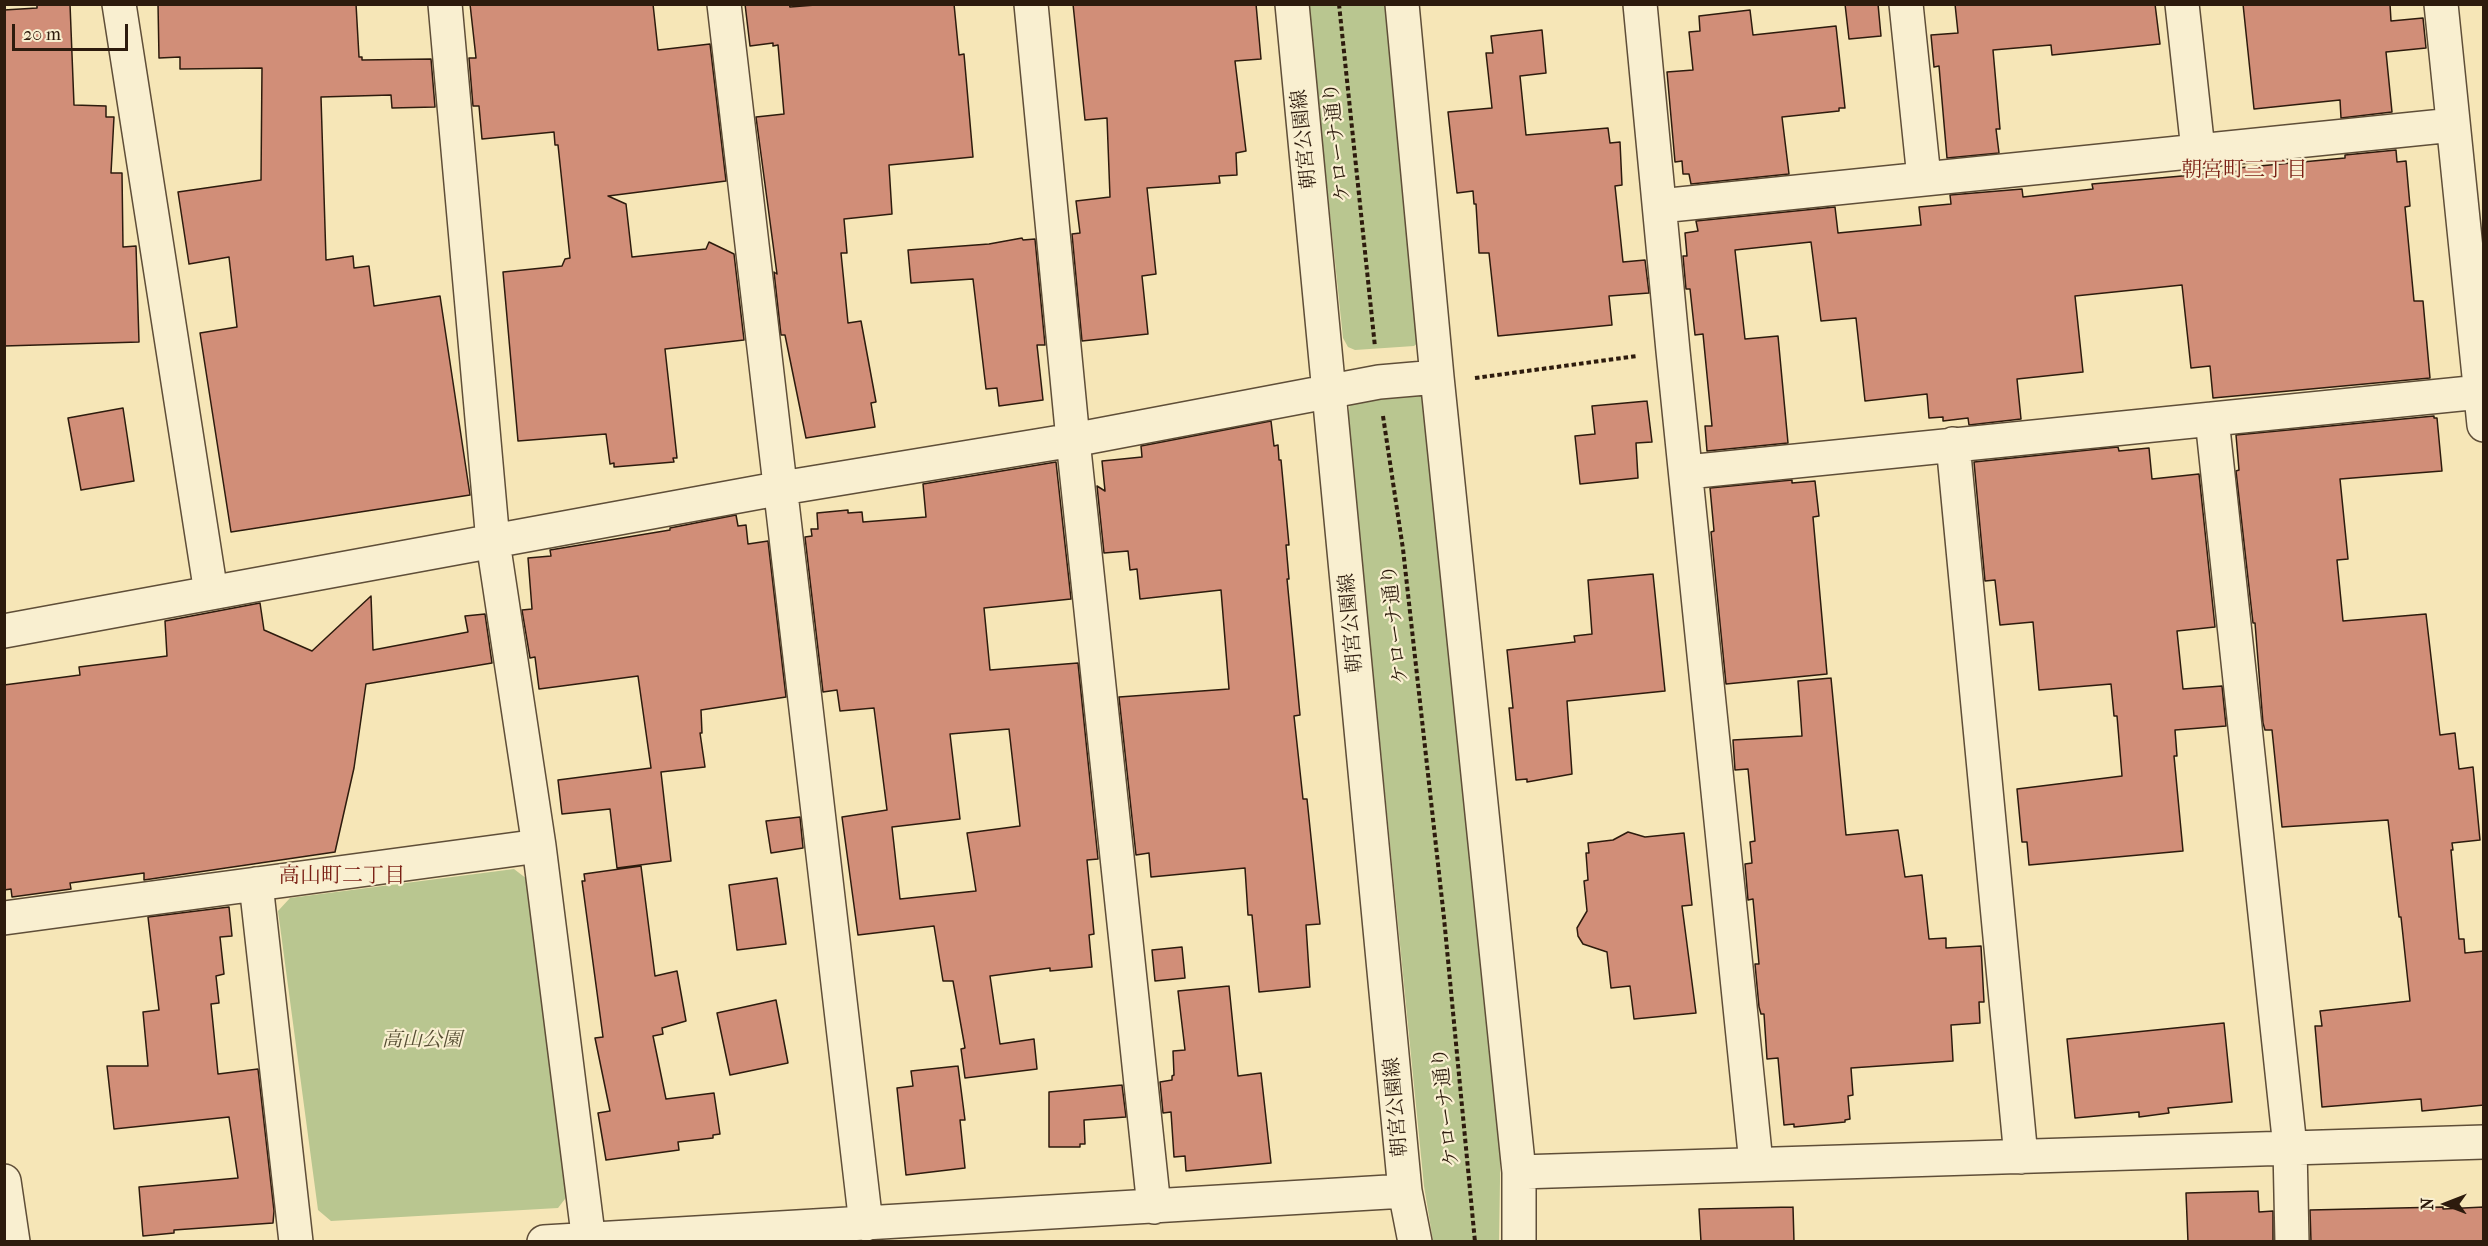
<!DOCTYPE html>
<html>
<head>
<meta charset="utf-8">
<style>
	body { margin:0 }
	#map { position:relative; width:2488px; height:1246px; overflow:hidden; background:#f6e6b7; font-family:"IM FELL French Canon",serif }
	canvas { display:block }
	.frame { position:absolute; inset:0; border:6px solid #2d1b0d; pointer-events:none }
	.north { position:absolute; left:2416px; top:1174px; width:60px; height:60px; -webkit-text-stroke:4px #f9efd0; paint-order:stroke; rotate:270deg; font-size:16px; font-weight:700; line-height:24px; text-align:center; color:#2d1b0d }
	.north::after { content:''; display:block; margin:auto; width:21px; height:27px; background:#2d1b0d; clip-path:polygon(50% 0,100% 100%,50% 72%,0 100%) }
	.scale { position:absolute; left:12px; top:24px; width:116px; height:27px; box-sizing:border-box; border:3px solid #2d1b0d; border-top:0; padding-left:8px; font-size:18px; line-height:21px; white-space:nowrap; color:#2d1b0d; -webkit-text-stroke:4px #f9efd0; paint-order:stroke }
</style>
</head>
<body>
<div id="map">
<canvas width="2488" height="1246"></canvas>
<div class="frame"></div>
<div class="north">N</div>
<div class="scale">20 m</div>
</div>
<script>
const context = document.querySelector('canvas').getContext('2d');
context.lineJoin = 'round';
function fillPath(path, color) { context.fillStyle = color; context.fill(path, 'evenodd'); }
const shape = rows => new Path2D(rows.map(r => 'M' + r).join(''));
function stroke(path, color, width, dash) { context.strokeStyle = color; context.lineWidth = width; context.lineCap = dash ? 'butt' : 'round'; context.setLineDash(dash || []); context.stroke(path); }
function drawText(font, color, halo, rows, align = 'center') {
  context.font = font + ' "IM FELL French Canon","Noto Serif JP",serif'; context.lineWidth = 4.5; context.setLineDash([]); context.textBaseline = 'middle'; context.strokeStyle = halo; context.fillStyle = color; for (const [text, x, y, turn = 0] of rows) {
    context.save(); context.translate(x, y); context.rotate((+turn || 0) * Math.PI / 180); context.textAlign = isNaN(turn) ? turn : align; if (halo) context.strokeText(text, 0, 0); context.fillText(text, 0, 0); context.restore();
  }
}
const green = shape([
	[1308,5,1388,5,1420,341,1414,346,1355,350,1348,347,1343,338],
	[1423,389,1501,1121,1499,1241,1433,1241,1424,1186,1348,421,1350,400],
	[514,869,527,879,568,1195,558,1208,331,1221,318,1210,278,911,290,898]
]);
const building = shape([
	[37,4,70,4,74,105,106,106,106,117,114,117,111,173,122,173,123,247,136,246,139,342,4,346,4,10,37,8,37,4],
	[158,4,356,4,359,57,362,57,362,60,431,59,435,107,392,108,391,95,321,97,326,260,353,256,354,268,369,266,374,306,440,296,470,495,231,532,200,333,237,327,229,257,189,264,178,192,261,180,262,68,180,69,180,57,159,58,158,4],
	[470,4,653,4,658,50,710,44,726,181,608,196,626,204,632,257,706,249,709,242,734,254,744,340,665,349,677,458,673,458,674,462,614,467,614,463,610,464,606,434,518,441,503,272,562,266,565,259,570,258,558,145,555,145,554,132,482,139,479,106,473,106,469,58,476,58,470,4],
	[745,4,789,4,790,7,828,4,954,4,959,55,964,54,973,157,889,165,892,214,844,219,847,253,841,253,848,323,861,321,876,402,871,403,875,427,806,438,785,335,781,335,774,272,777,274,756,117,784,114,778,45,773,46,773,43,750,46,745,4],
	[1073,4,1256,4,1261,59,1235,61,1246,151,1236,153,1237,175,1219,176,1220,183,1147,188,1156,274,1142,276,1148,334,1082,341,1072,234,1080,233,1076,201,1110,197,1107,118,1085,120,1073,4],
	[1845,4,1878,4,1881,36,1849,39,1845,4],
	[1955,4,2155,4,2160,44,2052,55,2051,45,1993,50,2000,129,1996,129,1999,153,1947,158,1939,66,1934,67,1931,35,1958,33,1955,4],
	[2243,4,2390,4,2391,21,2423,18,2426,48,2386,52,2392,112,2341,118,2340,100,2254,109,2243,4],
	[1750,10,1753,35,1836,26,1845,108,1839,108,1839,111,1782,117,1789,174,1691,184,1689,174,1683,174,1682,161,1675,162,1667,72,1693,70,1689,32,1700,31,1699,16,1750,10],
	[1542,30,1546,73,1520,76,1526,135,1608,128,1610,143,1620,142,1622,185,1615,186,1623,262,1645,260,1649,293,1609,296,1612,325,1498,336,1489,253,1479,253,1476,204,1474,204,1473,191,1457,193,1448,112,1492,108,1486,53,1493,53,1491,36,1542,30],
	[2396,150,2397,162,2406,161,2410,206,2405,207,2414,301,2423,301,2430,378,2213,398,2210,366,2191,368,2182,285,2075,296,2083,372,2017,379,2021,419,1969,425,1968,418,1943,421,1943,417,1929,418,1927,394,1865,401,1856,318,1821,321,1811,242,1735,250,1745,339,1778,336,1788,443,1707,451,1705,426,1712,426,1703,334,1695,335,1690,289,1686,289,1683,256,1687,256,1685,233,1698,231,1696,221,1835,207,1838,233,1921,225,1919,207,1951,204,1950,195,2022,189,2023,197,2093,189,2092,184,2238,171,2238,168,2345,158,2345,155,2396,150],
	[1022,238,1023,240,1035,239,1045,345,1037,345,1043,400,999,406,997,388,986,389,973,279,911,283,908,250,989,244,1022,238],
	[1647,401,1652,442,1636,443,1638,478,1580,484,1575,436,1595,434,1592,406,1647,401],
	[123,408,134,481,81,490,68,418,123,408],
	[2434,416,2434,418,2437,418,2442,471,2340,479,2348,559,2337,560,2343,621,2426,614,2440,735,2455,733,2459,769,2473,767,2480,840,2452,843,2453,850,2451,850,2459,939,2464,939,2465,953,2484,951,2484,1105,2422,1111,2421,1099,2322,1107,2315,1026,2322,1026,2320,1011,2410,1001,2401,917,2399,917,2388,820,2282,827,2272,730,2265,730,2263,723,2255,623,2253,623,2236,471,2239,470,2236,435,2434,416],
	[1271,421,1274,446,1278,445,1279,460,1281,460,1289,545,1286,545,1289,579,1287,579,1300,715,1294,716,1303,799,1307,799,1320,924,1306,925,1310,987,1259,992,1252,915,1248,915,1245,868,1151,877,1149,853,1136,855,1119,697,1229,689,1221,590,1140,599,1137,569,1130,570,1128,551,1104,553,1097,486,1105,491,1102,461,1142,457,1141,446,1271,421],
	[2118,447,2119,451,2149,448,2152,479,2199,474,2215,627,2177,631,2183,689,2222,686,2226,726,2175,730,2177,756,2174,756,2183,851,2029,865,2027,842,2022,842,2017,789,2122,776,2117,716,2114,716,2111,684,2039,690,2033,622,2000,625,1995,580,1985,581,1974,462,2118,447],
	[1056,462,1071,599,984,608,990,670,1078,663,1098,859,1087,860,1094,934,1089,935,1092,967,1050,971,1050,968,990,976,1000,1044,1034,1039,1037,1069,965,1078,961,1049,965,1048,953,981,943,981,934,926,858,935,842,817,887,810,874,708,840,711,837,690,823,692,805,537,812,536,811,529,818,529,817,513,848,510,848,513,862,512,863,522,926,517,923,484,1056,462],
	[1009,729,1020,826,967,833,976,891,900,899,892,827,960,819,950,734,1009,729],
	[1792,480,1792,483,1815,481,1819,516,1813,517,1827,674,1726,684,1711,532,1714,531,1710,488,1792,480],
	[736,515,738,526,746,525,748,544,768,541,786,697,701,710,702,733,700,733,705,767,661,772,671,861,617,868,610,809,562,814,558,780,651,768,638,676,539,689,535,657,530,658,522,610,532,609,528,558,551,556,550,550,670,530,670,528,736,515],
	[1653,574,1665,691,1567,701,1572,774,1527,782,1527,779,1516,780,1509,708,1513,708,1507,650,1575,642,1574,636,1592,634,1588,580,1653,574],
	[371,596,373,650,468,632,465,616,485,614,492,663,366,684,354,768,335,852,144,880,144,873,70,883,71,889,12,897,11,889,4,890,4,685,80,675,79,667,167,656,165,621,260,603,264,630,312,651,371,596],
	[1831,678,1846,835,1898,830,1905,877,1922,875,1929,939,1946,938,1946,948,1981,946,1984,1002,1979,1002,1980,1023,1951,1025,1953,1061,1851,1068,1853,1095,1848,1096,1850,1119,1845,1120,1845,1122,1794,1127,1794,1124,1784,1125,1778,1058,1767,1059,1764,1014,1761,1014,1759,1007,1755,964,1759,964,1753,899,1748,900,1745,864,1752,863,1750,842,1755,841,1748,769,1735,770,1733,740,1802,736,1798,681,1831,678],
	[800,817,803,848,771,853,766,821,800,817],
	[1628,832,1645,837,1684,833,1692,905,1682,906,1696,1013,1634,1019,1630,986,1611,988,1607,952,1583,944,1578,936,1577,928,1587,911,1584,881,1588,880,1586,853,1589,853,1588,843,1613,840,1628,832],
	[641,866,655,976,677,971,686,1021,662,1028,663,1034,653,1036,666,1099,714,1093,720,1134,713,1135,713,1138,678,1142,679,1150,606,1160,598,1113,610,1111,595,1038,603,1037,582,881,585,881,584,874,641,866],
	[777,878,786,944,737,950,729,885,777,878],
	[229,907,232,936,220,937,224,974,216,976,219,1003,211,1004,218,1074,258,1069,274,1211,273,1223,174,1230,174,1233,143,1236,139,1187,238,1178,229,1117,114,1129,107,1066,148,1066,143,1012,159,1010,148,917,229,907],
	[1182,947,1185,978,1155,981,1152,950,1182,947],
	[1229,986,1238,1076,1261,1073,1271,1163,1186,1171,1185,1156,1174,1157,1171,1112,1163,1113,1160,1082,1172,1080,1172,1076,1174,1075,1173,1051,1185,1050,1178,991,1229,986],
	[776,1000,788,1063,730,1075,717,1013,776,1000],
	[2224,1023,2232,1102,2168,1108,2169,1113,2139,1117,2139,1112,2075,1118,2067,1039,2224,1023],
	[958,1066,965,1120,960,1120,965,1168,906,1175,897,1088,913,1086,911,1071,958,1066],
	[1122,1085,1126,1117,1084,1120,1085,1144,1080,1144,1080,1147,1049,1147,1049,1092,1122,1085],
	[2258,1191,2259,1212,2273,1211,2273,1242,2188,1242,2186,1193,2258,1191],
	[1793,1207,1794,1242,1701,1242,1699,1209,1793,1207],
	[2443,1207,2443,1209,2484,1207,2484,1242,2311,1242,2310,1210,2443,1207]
]);
const path = shape([
	[1339,4,1375,347],
	[1475,378,1637,356],
	[1383,416,1403,549,1444,918,1475,1242]
]);
const minor = shape([
	[119,4,211,593],
	[445,4,493,542,539,846,589,1242],
	[724,4,866,1224],
	[1031,4,1073,440,1154,1207],
	[1292,4,1405,1191,1415,1242],
	[1402,4,1437,377,1519,1172,1519,1242],
	[1640,4,1673,351,1756,1163],
	[1906,4,1924,178],
	[2182,4,2198,150],
	[2441,4,2484,425],
	[1660,206,2453,125],
	[2212,419,2290,1147,2292,1242],
	[1953,444,2021,1157],
	[1687,472,2480,392],
	[4,631,782,488,1073,440,1379,382,1437,377],
	[256,884,296,1242],
	[4,918,539,846],
	[1519,1172,2484,1142],
	[4,1181,13,1242],
	[544,1242,1405,1191]
]);
const streetNames = [
	["朝宮公園線",1305,139,-96],
	["ケローナ通り",1338,142,-96],
	["朝宮公園線",1352,623,-95],
	["ケローナ通り",1396,624,-96],
	["朝宮公園線",1397,1107,-95],
	["ケローナ通り",1447,1107,-96]
];
const parkNames = [
	["高山公園",422,1041]
];
const neighbourhoodNames = [
	["朝宮町三丁目",2244,171],
	["高山町二丁目",342,877]
];
fillPath(green, '#b9c690');
fillPath(building, '#d18e78');
stroke(building, '#2d1b0d', 1.5);
stroke(minor, '#5f4e38', 36);
stroke(path, '#2d1b0d', 4, [4.5, 3]);
stroke(minor, '#f9efd0', 33);
drawText('20px', '#2d1b0d', '#f9efd0', streetNames);
drawText('italic 20px', '#574e34', '#f9efd0', parkNames);
drawText('21px', '#7a1f14', '#f9efd0', neighbourhoodNames);
</script>
</body>
</html>
